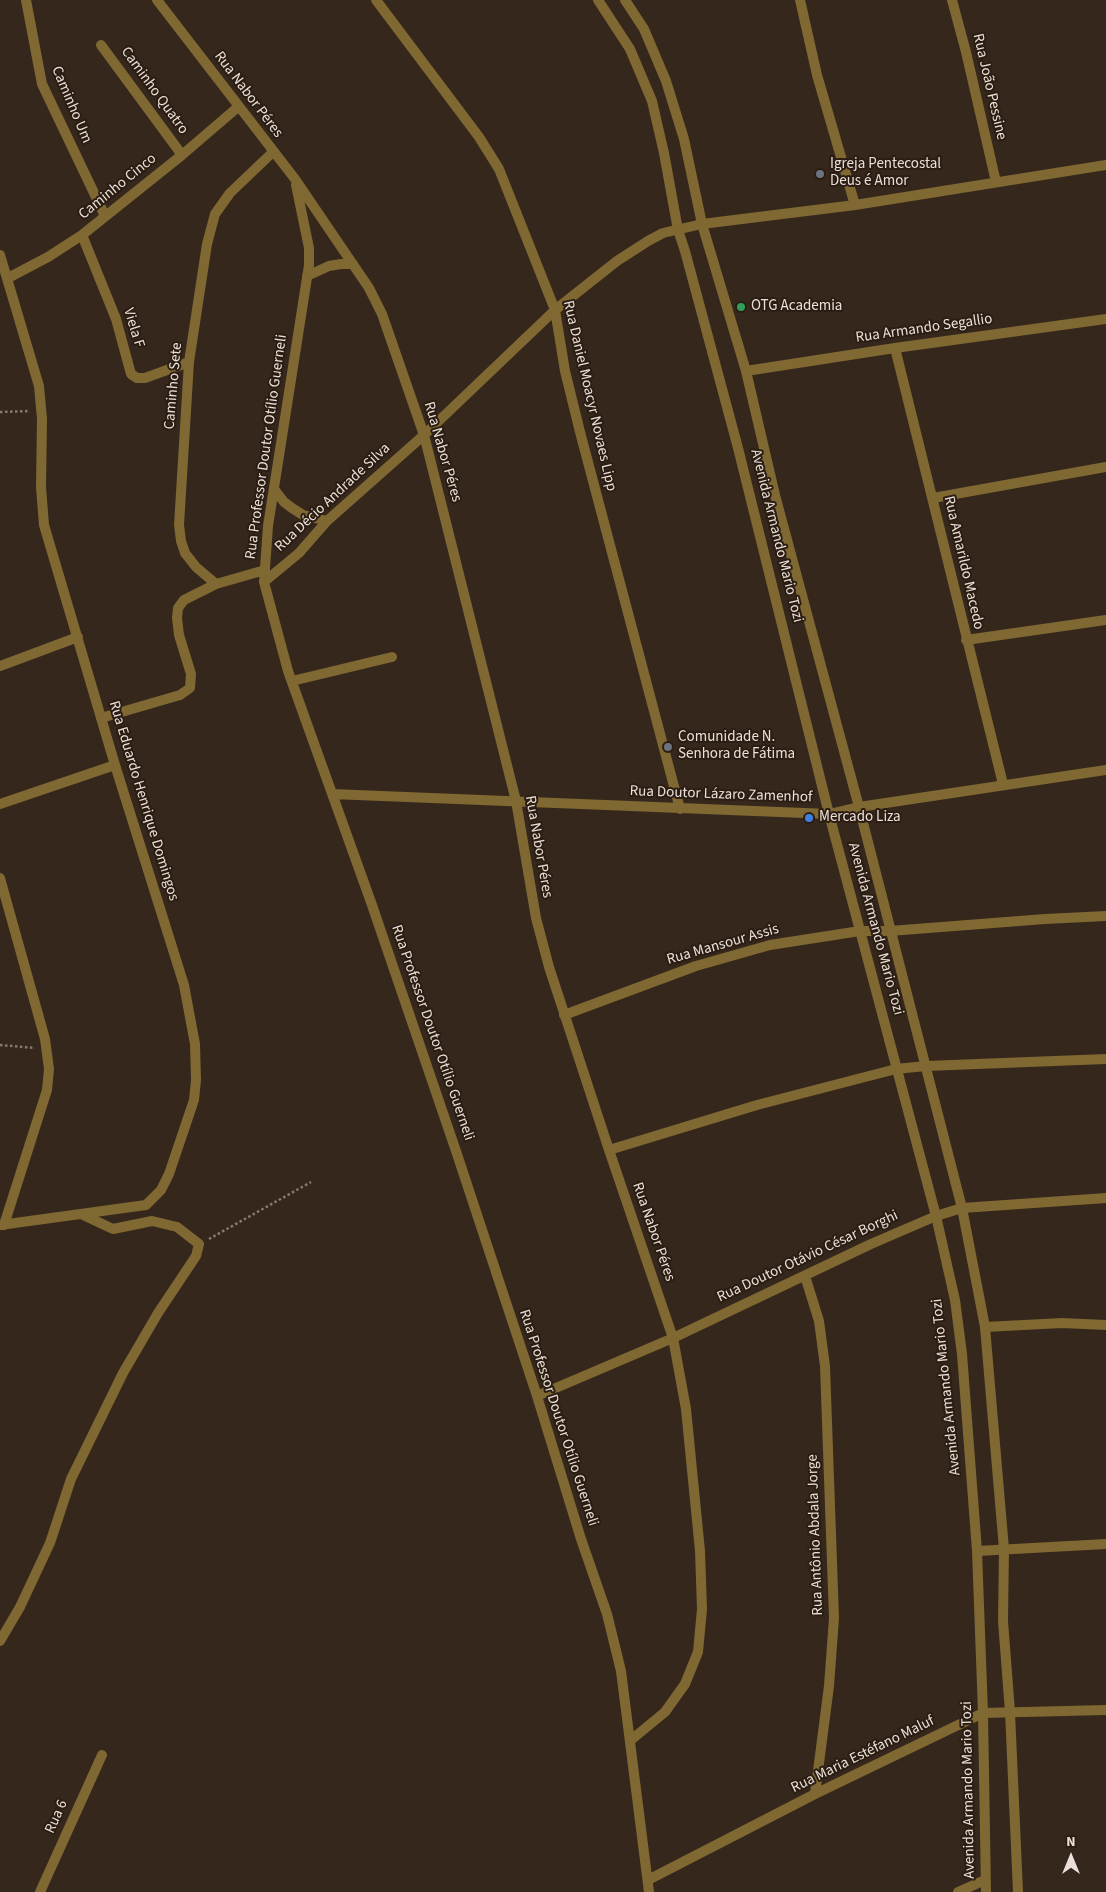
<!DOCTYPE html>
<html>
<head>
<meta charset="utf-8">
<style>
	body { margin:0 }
	#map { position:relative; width:1106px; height:1892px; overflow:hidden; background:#35271c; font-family:"Source Sans 3",sans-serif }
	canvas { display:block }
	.north { position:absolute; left:1046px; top:1832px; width:50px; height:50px; -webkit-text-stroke:4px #2b1d12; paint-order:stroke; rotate:0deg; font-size:14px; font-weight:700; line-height:20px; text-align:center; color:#eae0d9 }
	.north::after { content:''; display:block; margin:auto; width:18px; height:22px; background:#eae0d9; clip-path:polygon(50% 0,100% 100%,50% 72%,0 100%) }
</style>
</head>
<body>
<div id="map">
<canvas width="1106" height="1892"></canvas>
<div class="north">N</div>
</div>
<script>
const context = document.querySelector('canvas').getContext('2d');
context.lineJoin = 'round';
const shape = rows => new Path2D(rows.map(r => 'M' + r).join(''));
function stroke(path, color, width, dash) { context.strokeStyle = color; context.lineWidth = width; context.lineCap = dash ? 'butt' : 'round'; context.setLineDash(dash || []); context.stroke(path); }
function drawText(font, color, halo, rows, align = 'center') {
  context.font = font + ' "Source Sans 3",sans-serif'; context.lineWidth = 4; context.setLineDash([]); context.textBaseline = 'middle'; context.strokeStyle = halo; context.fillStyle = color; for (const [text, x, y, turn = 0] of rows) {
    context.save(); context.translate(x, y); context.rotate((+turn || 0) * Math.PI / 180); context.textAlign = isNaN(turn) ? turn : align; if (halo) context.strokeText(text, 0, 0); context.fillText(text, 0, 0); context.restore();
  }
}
const path = shape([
	[0,412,30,411],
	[0,1045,35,1048],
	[209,1239,311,1182]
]);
const minor = shape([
	[26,0,42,84,105,216],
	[157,0,295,179,369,288,382,314,424,435,516,801,536,918,549,967,609,1150,673,1338,686,1409,700,1551,702,1609,698,1652,685,1684,665,1712,631,1740],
	[376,0,479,137,499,169,555,310,565,371,580,432,680,809],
	[800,0,817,75,855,205],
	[952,0,966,52,996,182],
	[101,45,182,155],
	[296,185,309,248,309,265,268,526,264,582,288,671,372,905,456,1151,537,1396,581,1539,607,1614,621,1671,649,1892],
	[82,235,116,319,131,374,137,378,145,378,189,362],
	[0,255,39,386,42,419,41,487,44,525,115,765,184,985,195,1044,196,1080,194,1100,169,1174,161,1190,146,1205,0,1225],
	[307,276,329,266,341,264,353,264],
	[8,278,48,257,82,235,182,155,238,107],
	[895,348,1003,784],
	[746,371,895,348,1106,319],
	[274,489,284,502,292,508,303,515,327,521],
	[933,498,1106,467],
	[265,570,216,584,196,567,185,553,181,541,179,525,189,362,207,244,215,214,230,193,273,152],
	[264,582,299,553,327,521,424,435,555,310,617,261,648,241,663,233,702,224,855,205,1106,165],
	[966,640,1106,620],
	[0,666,78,637],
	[292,681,392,657],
	[101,718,180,695,190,688,191,674,179,635,177,618,178,608,184,600,216,584],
	[332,794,829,814,859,807,1106,770],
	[0,804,115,765],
	[0,878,45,1039,49,1069,47,1090,4,1225],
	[564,1015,696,966,770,945,860,931,890,931,1045,919,1106,916],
	[609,1150,757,1105,896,1069,926,1066,1106,1059],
	[805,1276,819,1321,825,1366,834,1618,829,1686,815,1794],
	[985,1327,1062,1323,1106,1325],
	[537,1396,673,1338,871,1244,936,1216,962,1208,1106,1198],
	[977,1551,1106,1544],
	[0,1641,20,1607,50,1543,71,1479,123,1373,158,1313,196,1256,199,1244,177,1227,152,1221,113,1229,81,1214],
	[648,1880,815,1794,983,1713,1106,1710],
	[40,1892,102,1755],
	[958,1892,985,1880]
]);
const tertiary = shape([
	[598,0,630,49,652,101,664,153,678,230,685,251,738,448,829,814,936,1216,955,1300,962,1354,977,1551,983,1713,986,1892],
	[625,0,644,29,666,81,684,139,702,224,746,371,775,495,859,807,962,1208,985,1327,1004,1549,1003,1621,1010,1712,1018,1892]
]);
const markers = [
	[820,174,5,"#6b7280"],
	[741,307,5,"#2e9e5b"],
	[668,747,5,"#6b7280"],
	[809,818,5,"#3f7fe0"]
];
const streetNames = [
	["Rua João Pessine",989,87,77],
	["Caminho Quatro",154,91,54],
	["Rua Nabor Péres",248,95,53],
	["Caminho Um",71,105,67],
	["Caminho Cinco",118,187,-39],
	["Viela F",133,328,73],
	["Rua Armando Segallio",924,329,-8],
	["Caminho Sete",174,386,-85],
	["Rua Daniel Moacyr Novaes Lipp",589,396,77],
	["Rua Professor Doutor Otílio Guerneli",267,447,-82],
	["Rua Nabor Péres",442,452,74],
	["Rua Décio Andrade Silva",333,498,-43],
	["Avenida Armando Mario Tozi",776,536,76],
	["Rua Amarildo Macedo",963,563,77],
	["Rua Doutor Lázaro Zamenhof",721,795,2],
	["Rua Eduardo Henrique Domingos",143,801,73],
	["Rua Nabor Péres",538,847,80],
	["Avenida Armando Mario Tozi",875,929,75],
	["Rua Mansour Assis",723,945,-16],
	["Rua Professor Doutor Otílio Guerneli",432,1033,71],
	["Rua Nabor Péres",653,1232,71],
	["Rua Doutor Otávio César Borghi",808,1257,-25],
	["Avenida Armando Mario Tozi",947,1387,-96],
	["Rua Professor Doutor Otílio Guerneli",558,1418,72],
	["Rua Antônio Abdala Jorge",816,1535,-92],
	["Rua Maria Estéfano Maluf",863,1755,-26],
	["Avenida Armando Mario Tozi",969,1790,-91],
	["Rua 6",57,1817,-66]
];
const poiNames = [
	["Igreja Pentecostal",830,165],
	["Deus é Amor",830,182],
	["OTG Academia",751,307],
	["Comunidade N.",678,738],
	["Senhora de Fátima",678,755],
	["Mercado Liza",819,818]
];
stroke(path, '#867a71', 2.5, [2.5, 2.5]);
stroke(minor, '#7f6831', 10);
stroke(tertiary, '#7f6831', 10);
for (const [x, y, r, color] of markers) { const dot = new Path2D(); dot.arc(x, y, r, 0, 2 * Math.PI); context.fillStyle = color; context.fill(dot); stroke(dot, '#2b1d12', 2); }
drawText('15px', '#eae0d9', '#2b1d12', streetNames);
drawText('15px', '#eae0d9', '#2b1d12', poiNames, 'left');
</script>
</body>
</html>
